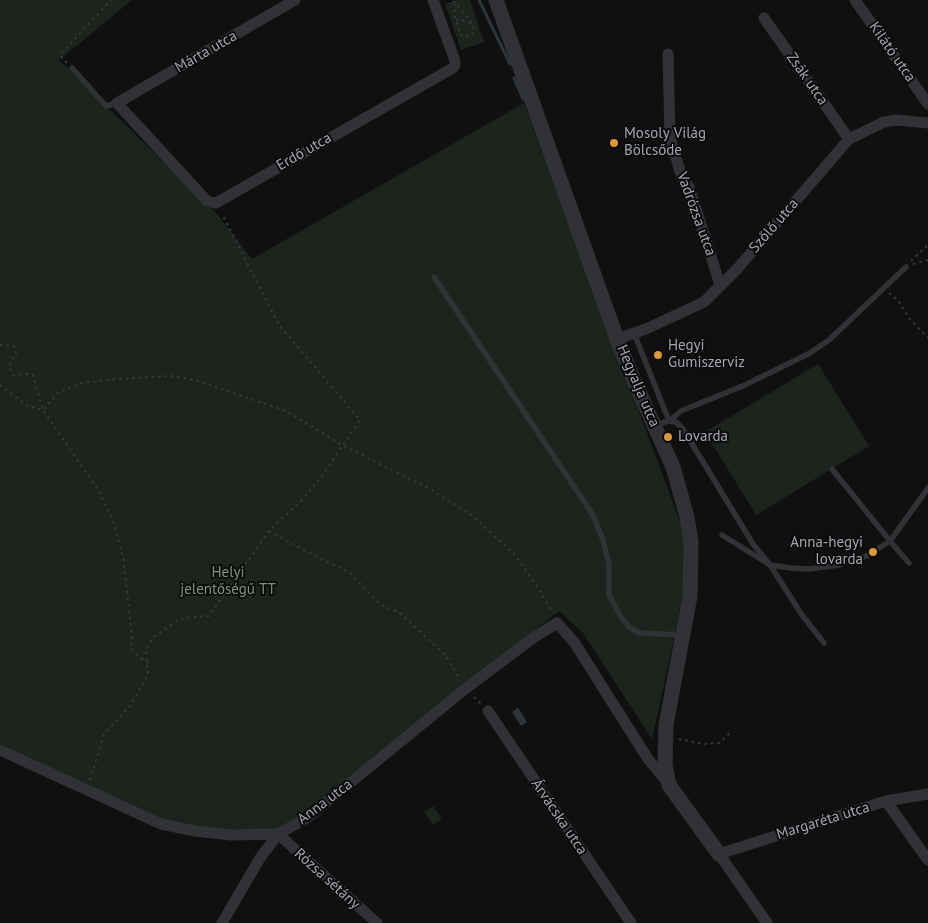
<!DOCTYPE html>
<html>
<head>
<meta charset="utf-8">
<style>
	body { margin:0 }
	canvas { display:block; background:#101011 }
</style>
</head>
<body>
<canvas width="928" height="923"></canvas>
<script>
const context = document.querySelector('canvas').getContext('2d');
context.lineJoin = 'round';
function fillPath(path, color) { context.fillStyle = color; context.fill(path, 'evenodd'); }
const shape = rows => new Path2D(rows.map(r => 'M' + r).join(''));
function stroke(path, color, width, dash) { context.strokeStyle = color; context.lineWidth = width; context.lineCap = dash ? 'butt' : 'round'; context.setLineDash(dash || []); context.stroke(path); }
function drawText(font, color, halo, rows, align = 'center') {
  context.font = font + ' "PT Sans",sans-serif'; context.lineWidth = 4; context.setLineDash([]); context.textBaseline = 'middle'; context.strokeStyle = halo; context.fillStyle = color; for (const [text, x, y, turn = 0] of rows) {
    context.save(); context.translate(x, y); context.rotate((+turn || 0) * Math.PI / 180); context.textAlign = isNaN(turn) ? turn : align; if (halo) context.strokeText(text, 0, 0); context.fillText(text, 0, 0); context.restore();
  }
}
const green = shape([
	[0,0,132,0,59,60,217,214,252,259,524,103,685,535,683,591,675,634,652,739,583,633,559,611,278,834,161,824,0,750],
	[457,0,470,0,484,42,461,50,445,4],
	[818,364,869,446,756,515,705,432],
	[433,806,442,819,433,825,424,812]
]);
const water = shape([
	[518,708,527,722,521,726,512,712]
]);
const stream = shape([
	[479,0,510,64],
	[514,78,523,99]
]);
const path = shape([
	[453,1,471,21,474,29,472,35,463,37,461,35,454,15,455,4],
	[456,20,461,19,472,24],
	[67,63,60,55,111,0],
	[911,261,928,245],
	[913,264,928,260],
	[889,293,898,300,909,318,928,338],
	[0,345,14,346,16,353,9,366,13,375,29,374,33,375,43,410,98,490,114,523,123,557,132,635,131,648,138,656,148,663],
	[0,385,28,406,43,410,58,393,81,383,117,379,171,376,195,380,286,411,342,445,428,488,469,513,515,555,539,589,552,612],
	[269,531,315,556,350,573,380,604,400,613,446,656,460,680],
	[474,697,481,704],
	[679,739,703,744,719,743,732,731],
	[90,780,104,734,130,706,148,675,146,654,148,645,155,636,178,620,191,617,209,616,269,531,302,500,322,476,360,420,279,325,222,214]
]);
const service = shape([
	[72,68,106,106,117,103],
	[434,277,593,515,603,540,609,565,609,595,621,617,629,627,640,633,682,635],
	[632,335,636,338,669,421,676,422,683,429,753,544,770,565,791,568,809,569,839,565,867,556,890,541,832,469],
	[655,425,669,421,681,411,745,385,810,353,829,340,906,267],
	[722,535,770,565,802,615,824,643],
	[909,563,890,541,928,488]
]);
const minor = shape([
	[295,0,117,103,207,201,211,202,216,203,453,68,455,65,455,61,433,0],
	[855,0,928,104],
	[764,18,849,139],
	[668,54,670,137,682,178,689,187,720,285],
	[617,339,646,329,704,302,738,268,849,139,884,122,896,120,928,123],
	[488,711,631,923],
	[0,750,161,824,195,831,231,835,278,834,307,818,465,689,533,638,557,623,574,642,648,759,668,783],
	[886,801,928,860],
	[222,923,260,858,278,834,377,923],
	[767,923,719,854,886,801,928,794]
]);
const tertiary = shape([
	[496,0,617,339,635,383,673,467,687,517,691,542,690,596,666,725,665,765,669,785,719,854]
]);
const markers = [
	[614,143,5,"#dc983d"],
	[658,355,5,"#dc983d"],
	[668,437,5,"#dc983d"],
	[873,552,5,"#dc983d"]
];
const streetNames = [
	["Márta utca",206,52,-30],
	["Kilátó utca",892,52,55],
	["Zsák utca",807,79,55],
	["Erdő utca",304,152,-30],
	["Vadrózsa utca",696,214,70],
	["Szőlő utca",774,226,-49],
	["Hegyalja utca",638,386,67],
	["Anna utca",325,802,-37],
	["Árvácska utca",559,817,56],
	["Margaréta utca",823,821,-17],
	["Rózsa sétány",327,879,42]
];
const poiNames = [
	["Mosoly Világ",624,134],
	["Bölcsőde",624,151],
	["Hegyi",668,346],
	["Gumiszerviz",668,363],
	["Lovarda",678,437],
	["Anna-hegyi",863,543,"right"],
	["lovarda",863,560,"right"]
];
const parkNames = [
	["Helyi",228,573],
	["jelentőségű TT",228,590]
];
fillPath(green, '#1d231d');
fillPath(water, '#2d353a');
stroke(stream, '#2d353a', 3);
stroke(path, '#37393c', 2, [2.5, 4]);
stroke(service, '#313235', 5.5);
stroke(minor, '#313235', 11);
stroke(tertiary, '#313235', 15);
for (const [x, y, r, color] of markers) { const dot = new Path2D(); dot.arc(x, y, r, 0, 2 * Math.PI); context.fillStyle = color; context.fill(dot); stroke(dot, '#0b0b0c', 2); }
drawText('15px', '#a3a8b0', '#0b0b0c', streetNames);
drawText('15px', '#a3a8b0', '#0b0b0c', poiNames, 'left');
drawText('15px', '#7c997b', '#0b0b0c', parkNames);
</script>
</body>
</html>
